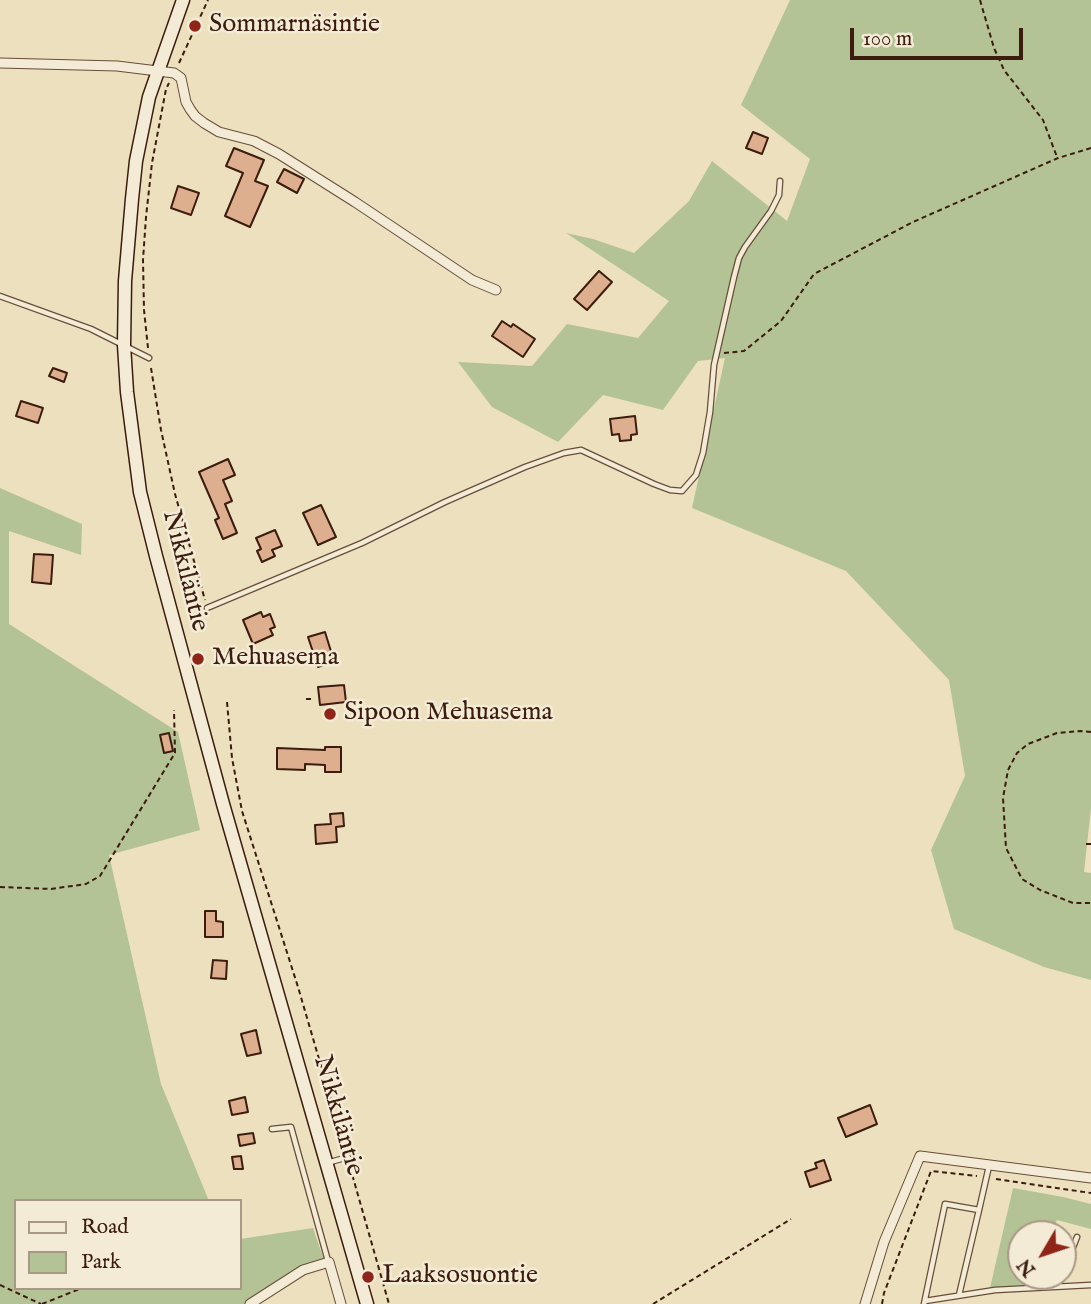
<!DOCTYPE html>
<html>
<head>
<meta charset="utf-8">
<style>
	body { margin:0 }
	#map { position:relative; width:1091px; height:1304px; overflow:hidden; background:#ece0be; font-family:"IM FELL English",serif }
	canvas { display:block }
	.legend { position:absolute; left:14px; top:1199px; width:228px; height:91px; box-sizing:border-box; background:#f3ebd5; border:2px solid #a99885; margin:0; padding:9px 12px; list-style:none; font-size:21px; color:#3b1c0e }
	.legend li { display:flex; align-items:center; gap:14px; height:35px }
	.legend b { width:35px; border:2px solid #a99885 }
	.north { position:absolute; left:1007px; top:1220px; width:70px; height:70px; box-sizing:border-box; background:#f3ebd5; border:2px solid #a99885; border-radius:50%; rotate:231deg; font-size:19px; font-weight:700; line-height:28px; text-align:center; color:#3b1c0e }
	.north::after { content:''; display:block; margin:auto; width:24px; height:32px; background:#8f2418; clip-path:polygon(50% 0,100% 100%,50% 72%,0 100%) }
	.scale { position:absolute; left:850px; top:28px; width:173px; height:32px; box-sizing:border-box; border:4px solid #3b1c0e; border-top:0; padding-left:9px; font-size:21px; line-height:24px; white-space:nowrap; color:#3b1c0e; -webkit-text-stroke:5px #f3ebd5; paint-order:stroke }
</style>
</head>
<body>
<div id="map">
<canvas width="1091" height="1304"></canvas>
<ul class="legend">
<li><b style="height:9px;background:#f3ebd5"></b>Road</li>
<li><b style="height:19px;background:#b3c395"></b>Park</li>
</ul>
<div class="north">N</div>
<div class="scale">100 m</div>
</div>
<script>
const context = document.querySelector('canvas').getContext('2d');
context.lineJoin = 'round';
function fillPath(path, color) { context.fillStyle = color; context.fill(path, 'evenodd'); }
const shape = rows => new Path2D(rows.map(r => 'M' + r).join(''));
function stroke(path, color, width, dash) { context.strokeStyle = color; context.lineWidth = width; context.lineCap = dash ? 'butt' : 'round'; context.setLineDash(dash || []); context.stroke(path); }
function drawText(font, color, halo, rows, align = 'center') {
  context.font = font + ' "IM FELL English",serif'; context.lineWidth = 5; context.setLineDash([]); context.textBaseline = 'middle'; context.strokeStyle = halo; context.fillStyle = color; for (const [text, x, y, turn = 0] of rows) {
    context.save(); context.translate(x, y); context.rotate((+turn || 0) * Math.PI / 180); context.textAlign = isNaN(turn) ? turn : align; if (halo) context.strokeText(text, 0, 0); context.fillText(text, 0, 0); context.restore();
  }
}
const green = shape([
	[790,0,1091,0,1091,808,1084,872,1091,873,1091,980,1044,967,954,929,931,850,965,776,949,680,846,571,692,508,725,358,698,361,663,410,603,395,558,442,492,407,458,362,532,366,567,324,638,338,669,301,566,233,593,239,634,253,689,201,712,161,787,221,810,159,741,105],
	[0,488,82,524,81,555,9,531,9,624,178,732,200,830,109,855,161,1084,209,1201,16,1201,16,1288,240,1288,240,1239,313,1228,325,1263,303,1270,250,1304,0,1304],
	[1013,1188,1063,1197,1091,1204,1091,1229,1057,1220,1052,1234,1021,1234,1021,1276,1038,1276,1035,1284,990,1288]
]);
const building = shape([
	[753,132,768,138,762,154,746,148,753,132],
	[234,148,264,160,255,181,268,186,250,227,225,216,243,173,226,166,234,148],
	[284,169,304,179,297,193,277,182,284,169],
	[178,186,199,193,191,215,171,208,178,186],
	[599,271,612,282,587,310,574,299,599,271],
	[502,321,511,327,513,324,535,339,523,357,492,336,502,321],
	[53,368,67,373,64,382,49,376,53,368],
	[21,401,43,408,38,423,16,416,21,401],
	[635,416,637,434,631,435,631,440,620,441,619,434,612,435,610,419,635,416],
	[228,459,235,475,223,480,232,501,225,504,237,533,223,539,215,520,219,518,199,472,228,459],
	[321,505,336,537,318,545,303,513,321,505],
	[275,530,282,546,272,550,275,556,262,562,257,551,261,549,256,538,275,530],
	[34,554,53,555,51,584,32,582,34,554],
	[261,612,263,617,270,614,275,627,270,629,273,635,253,644,243,620,261,612],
	[325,632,334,661,318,667,308,637,325,632],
	[344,685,346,702,320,705,318,687,344,685],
	[169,733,173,751,164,753,160,735,169,733],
	[325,747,341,747,341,772,325,772,325,765,305,764,305,770,277,769,277,748,325,750,325,747],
	[343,813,344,826,336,827,337,842,316,844,315,825,331,824,330,814,343,813],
	[205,911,216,911,216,921,223,922,223,937,205,937,205,911],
	[213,960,227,961,226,979,211,978,213,960],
	[256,1030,261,1053,247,1056,241,1034,256,1030],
	[245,1097,248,1112,232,1115,229,1101,245,1097],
	[870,1105,877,1124,846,1137,838,1118,870,1105],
	[253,1133,255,1143,240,1146,238,1135,253,1133],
	[241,1156,243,1169,234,1169,232,1157,241,1156],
	[824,1160,831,1180,810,1187,805,1172,817,1168,815,1163,824,1160]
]);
const path = shape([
	[980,0,994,48,1004,70,1043,120,1057,157],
	[179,63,208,0],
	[148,348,144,310,143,260,146,217,152,163,166,89,169,83],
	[724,353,744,351,781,321,814,274,913,222,1058,158,1091,148],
	[151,368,161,430,175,494,205,600],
	[306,699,313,699],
	[227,702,232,758,242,811,298,987,345,1148],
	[1091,732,1081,731,1057,733,1028,744,1017,753,1008,770,1003,798,1006,848,1022,879,1040,890,1073,903,1091,903],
	[1086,844,1091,844],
	[0,887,51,889,86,884,100,876,175,753,174,710],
	[350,1167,389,1304],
	[996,1179,1091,1193],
	[0,1285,41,1304],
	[42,1304,82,1288],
	[653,1304,791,1219],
	[882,1304,884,1293,931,1171,977,1176]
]);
const lane = shape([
	[0,296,91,329,149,358],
	[207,608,362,543,445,502,525,467,564,453,581,450,654,484,670,490,682,491,696,475,703,453,710,412,714,365,734,277,739,258,745,247,771,211,779,195,780,181],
	[272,1129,291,1127,328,1261],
	[327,1163,348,1157],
	[1063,1273,1077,1237],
	[1058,1286,1062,1276],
	[959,1295,979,1210],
	[925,1301,995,1290,1091,1285],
	[924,1304,945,1204,979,1210,989,1166]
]);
const street = shape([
	[0,63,117,66,174,73,181,78,186,102,190,109,195,116,204,123,219,132,254,141,279,154,355,202,472,280,496,290],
	[250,1304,303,1270,329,1262,341,1304],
	[865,1304,884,1242,920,1156,1091,1178]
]);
const secondary = shape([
	[183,0,149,97,136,161,132,199,125,281,124,345,127,392,140,492,156,556,223,804,367,1304]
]);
const markers = [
	[195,26,7,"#8f2418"],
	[198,659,7,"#8f2418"],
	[330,714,7,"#8f2418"],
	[368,1277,7,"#8f2418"]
];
const poiNames = [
	["Sommarnäsintie",209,26],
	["Mehuasema",212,659],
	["Sipoon Mehuasema",344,714],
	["Laaksosuontie",382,1277]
];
const streetNames = [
	["Nikkiläntie",184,571,76],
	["Nikkiläntie",337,1116,74]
];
fillPath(green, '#b3c395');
fillPath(building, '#deaf8f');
stroke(building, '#3b1c0e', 2);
stroke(lane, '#674d3a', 7);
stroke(street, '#674d3a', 11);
stroke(secondary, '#3b1c0e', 15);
stroke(path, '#3b1c0e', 2, [5, 3.5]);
stroke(lane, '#f3ebd5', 4.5);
stroke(street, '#f3ebd5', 9);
stroke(secondary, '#f3ebd5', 12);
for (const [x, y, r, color] of markers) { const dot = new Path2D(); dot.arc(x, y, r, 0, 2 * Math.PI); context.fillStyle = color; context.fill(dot); stroke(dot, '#f3ebd5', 2.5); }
drawText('26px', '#3b1c0e', '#f3ebd5', poiNames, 'left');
drawText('26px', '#3b1c0e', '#f3ebd5', streetNames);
</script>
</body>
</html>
